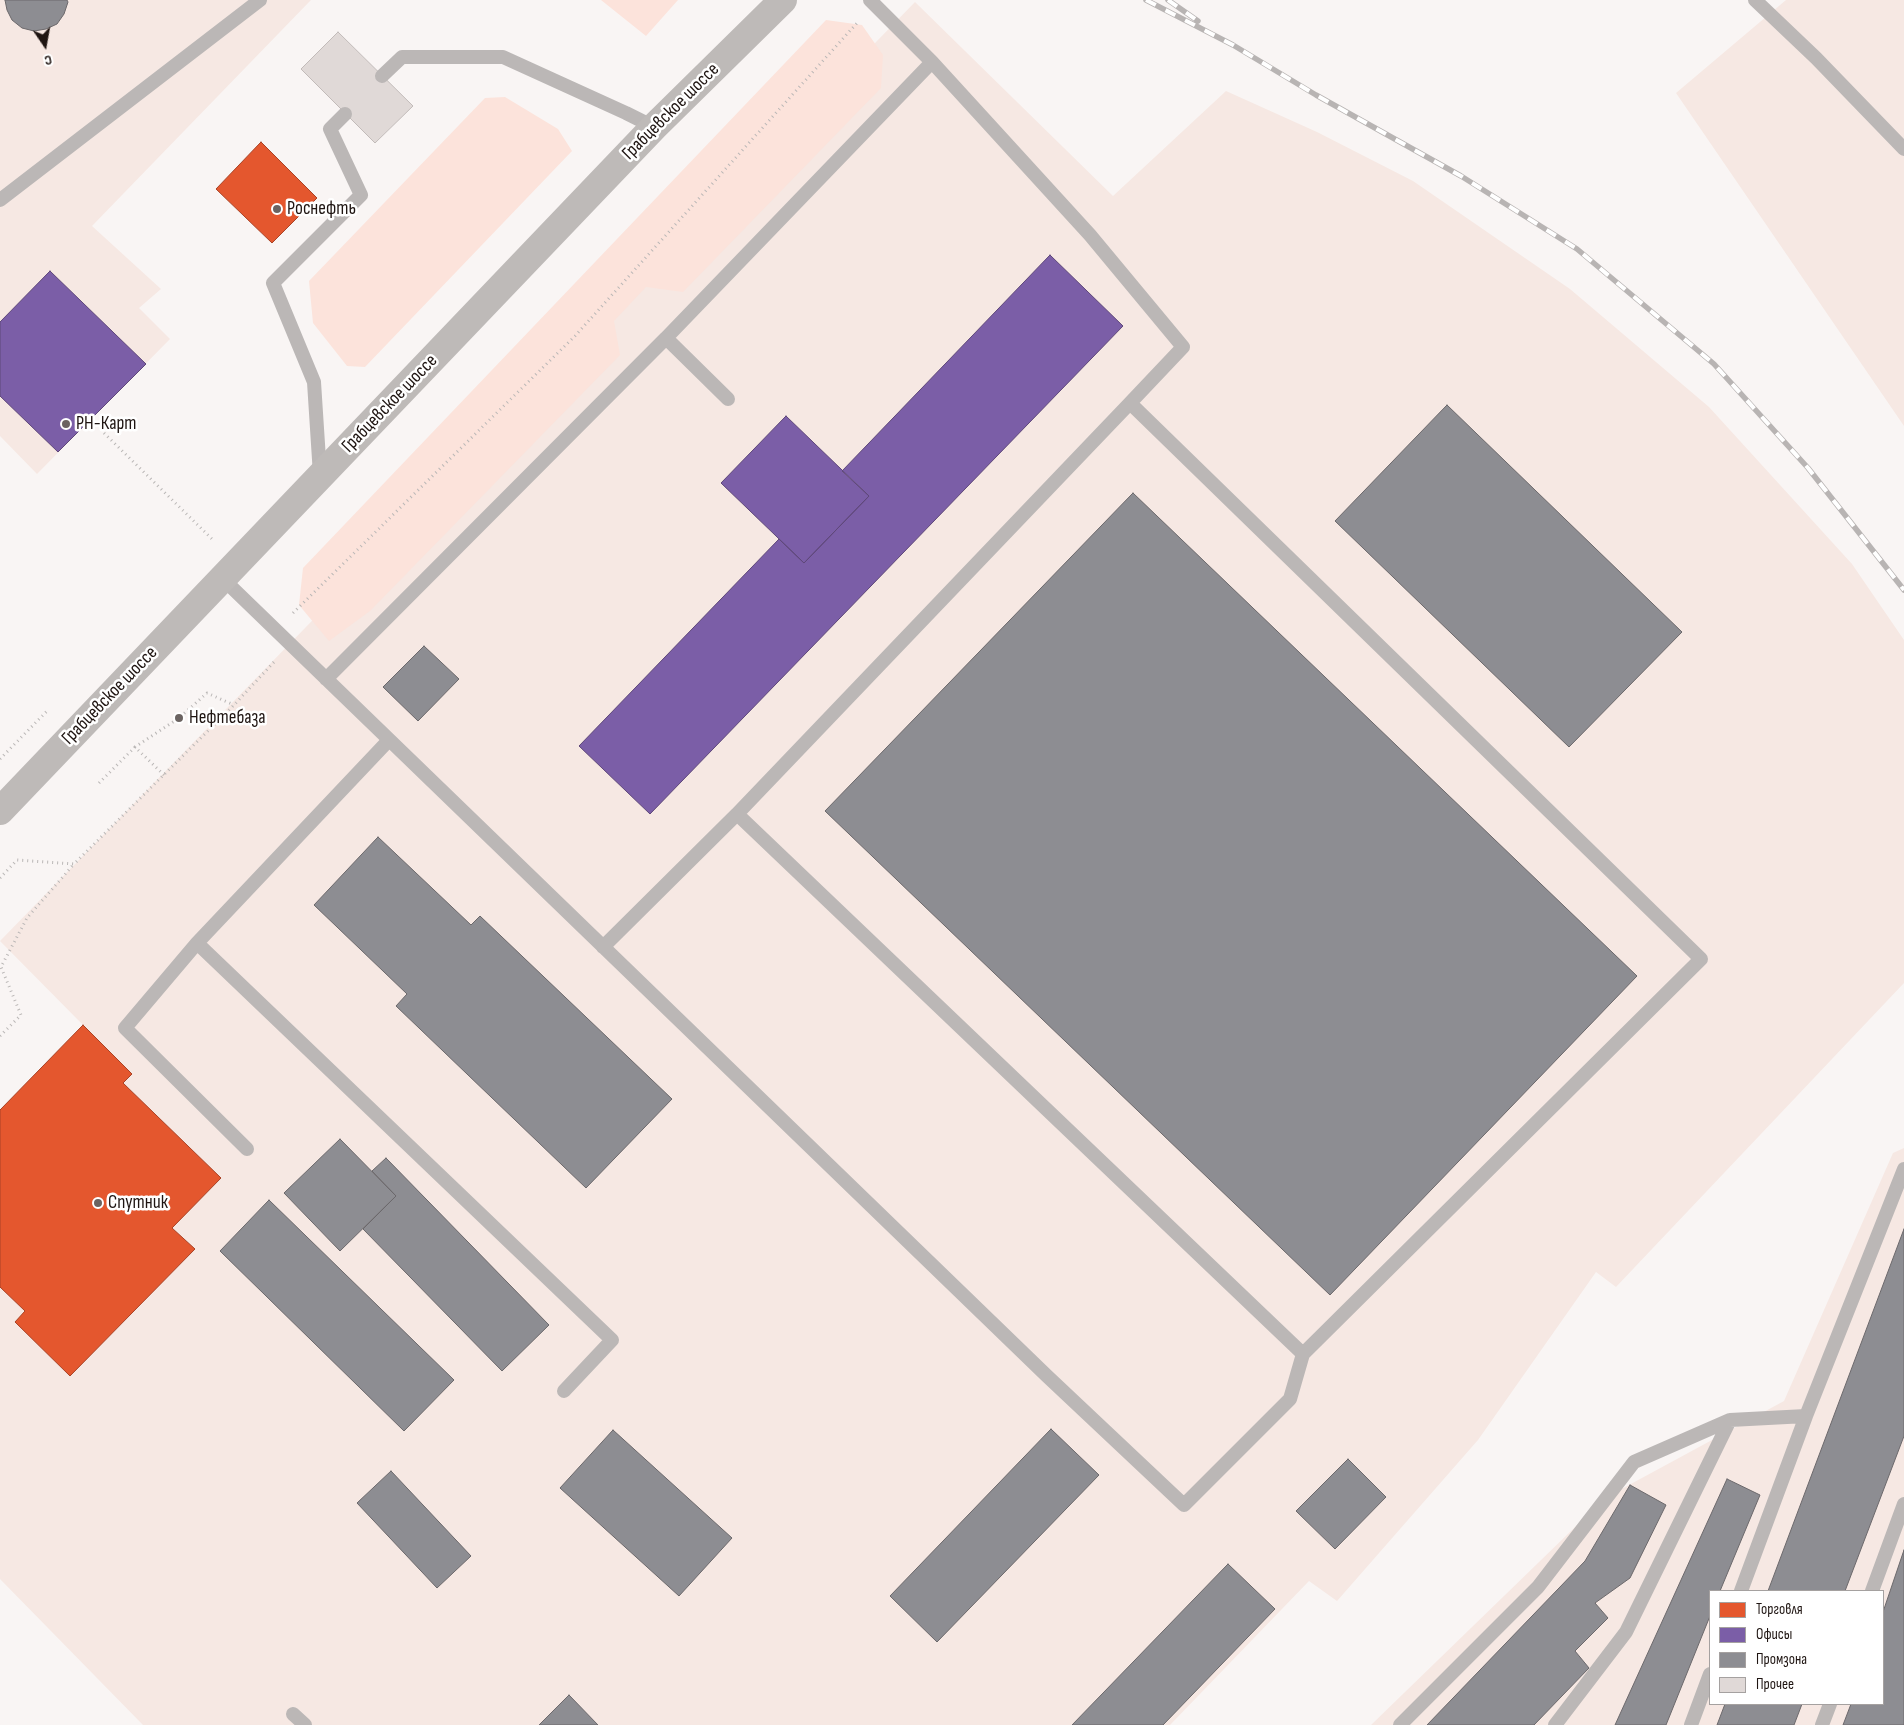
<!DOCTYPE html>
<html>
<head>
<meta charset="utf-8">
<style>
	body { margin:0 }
	#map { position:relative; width:1904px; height:1725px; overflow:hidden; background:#f9f5f4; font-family:"Sofia Sans Condensed",sans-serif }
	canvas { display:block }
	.legend { position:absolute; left:1709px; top:1590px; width:175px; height:115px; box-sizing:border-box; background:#fff; border:1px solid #a5a1a0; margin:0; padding:6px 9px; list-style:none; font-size:15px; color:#1f1512 }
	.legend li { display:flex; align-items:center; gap:10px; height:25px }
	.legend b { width:25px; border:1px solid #a5a1a0 }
	.north { position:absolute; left:20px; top:20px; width:50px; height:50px; -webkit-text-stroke:4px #fff; paint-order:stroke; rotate:168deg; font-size:14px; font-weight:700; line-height:20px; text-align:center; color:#1f1512 }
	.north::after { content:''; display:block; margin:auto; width:18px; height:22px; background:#1f1512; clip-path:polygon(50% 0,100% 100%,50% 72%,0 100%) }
</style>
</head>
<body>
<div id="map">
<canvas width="1904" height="1725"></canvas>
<ul class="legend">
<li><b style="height:14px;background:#e4572e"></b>Торговля</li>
<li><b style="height:14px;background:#7b5ea7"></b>Офисы</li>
<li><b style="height:14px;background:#8d8d92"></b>Промзона</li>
<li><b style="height:14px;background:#e0d9d7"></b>Прочее</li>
</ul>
<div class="north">С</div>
</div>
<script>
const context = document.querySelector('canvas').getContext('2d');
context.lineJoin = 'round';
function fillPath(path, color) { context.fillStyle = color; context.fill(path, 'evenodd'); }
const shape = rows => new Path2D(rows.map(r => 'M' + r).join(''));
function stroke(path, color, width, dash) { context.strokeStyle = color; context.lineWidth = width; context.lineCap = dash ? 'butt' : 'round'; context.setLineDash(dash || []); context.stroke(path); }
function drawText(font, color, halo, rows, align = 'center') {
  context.font = font + ' "Sofia Sans Condensed",sans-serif'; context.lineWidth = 5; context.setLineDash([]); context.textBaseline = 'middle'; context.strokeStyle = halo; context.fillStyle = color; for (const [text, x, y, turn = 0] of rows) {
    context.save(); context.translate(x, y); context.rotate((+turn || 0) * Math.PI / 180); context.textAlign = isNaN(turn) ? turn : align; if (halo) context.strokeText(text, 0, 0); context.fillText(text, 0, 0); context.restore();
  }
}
const built = shape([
	[0,0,311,0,92,226,161,289,139,308,170,339,37,474,0,436],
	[1786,0,1904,0,1904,426,1676,93],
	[915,2,1113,196,1226,91,1317,132,1413,181,1570,289,1709,407,1852,564,1904,640,1904,983,1616,1287,1596,1272,1478,1440,1337,1601,1309,1581,1170,1725,143,1725,0,1579,0,1110,83,1025,0,941],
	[1904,1148,1904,1725,1371,1725,1605,1498,1784,1401,1893,1153],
	[1710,1591,1883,1591,1883,1704,1710,1704]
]);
const green = shape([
	[601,0,678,0,646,36],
	[826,20,862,25,883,55,881,88,683,292,646,287,614,321,620,355,370,611,329,641,299,605,303,568],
	[505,97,558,129,572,151,365,367,347,366,313,323,309,281,485,98]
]);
const shops = shape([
	[261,142,317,198,272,243,216,189,261,142],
	[83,1025,132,1074,123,1083,221,1178,172,1228,195,1249,70,1376,15,1322,25,1311,0,1287,0,1110,83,1025]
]);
const offices = shape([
	[1050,255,1123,326,650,814,579,746,779,539,804,563,869,496,842,471,1050,255],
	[50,271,146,364,58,452,0,396,0,322,50,271],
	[786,416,869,496,804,563,721,483,786,416]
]);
const industry = shape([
	[5,0,67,0,68,2,64,14,57,24,46,29,34,31,22,28,12,20,7,10,5,0],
	[1447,405,1682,632,1569,747,1335,521,1447,405],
	[1133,493,1637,976,1330,1295,825,811,1133,493],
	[424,646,459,679,418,721,383,687,424,646],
	[378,837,471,925,480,916,672,1099,586,1188,396,1006,407,994,314,905,378,837],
	[340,1139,396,1196,340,1251,284,1193,340,1139],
	[386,1158,549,1325,502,1371,363,1229,396,1196,372,1171,386,1158],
	[269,1200,454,1380,404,1431,220,1251,269,1200],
	[1904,1229,1904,1436,1845,1591,1768,1591,1904,1229],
	[1051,1429,1099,1475,937,1642,890,1596,1051,1429],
	[613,1430,732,1538,679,1596,560,1488,613,1430],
	[1348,1459,1386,1497,1335,1549,1296,1511,1348,1459],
	[391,1471,471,1556,437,1588,357,1503,391,1471],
	[1727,1479,1760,1495,1720,1591,1710,1591,1710,1616,1666,1725,1615,1725,1727,1479],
	[1630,1485,1666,1505,1630,1578,1595,1603,1608,1618,1575,1651,1589,1668,1534,1725,1427,1725,1585,1561,1630,1485],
	[1904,1550,1904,1725,1843,1725,1851,1704,1883,1704,1883,1612,1904,1550],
	[1228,1564,1275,1609,1163,1725,1072,1725,1228,1564],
	[569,1695,598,1725,539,1725,569,1695],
	[1725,1704,1802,1704,1794,1725,1717,1725,1725,1704]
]);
const building = shape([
	[338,32,413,106,375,143,301,69,338,32]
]);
const path = shape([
	[104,433,214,541],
	[293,613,575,336,857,23],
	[0,759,49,709],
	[164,775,135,747,179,718,207,693,234,705],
	[99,783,135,747],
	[0,878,17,860,74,864,234,705,274,662],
	[0,1036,21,1015,1,967,27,918,74,864]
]);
const lane = shape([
	[870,0,932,62,1090,235,1183,347,1130,403],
	[1755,0,1816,58,1904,149],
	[382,76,402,57,503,57,626,113,654,127],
	[0,200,260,0],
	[728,399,666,338,932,62],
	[320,475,314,382,273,283,361,195,330,129,345,114],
	[222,578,1047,1376,1184,1505,1290,1399,1303,1354],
	[326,679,666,338],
	[197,943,612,1340,564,1391],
	[603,947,737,814,1130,403,1701,959,1303,1354,737,814],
	[247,1149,125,1028,197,943,389,740],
	[1806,1416,1904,1169],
	[1730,1420,1806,1416,1741,1591],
	[1872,1591,1904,1504],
	[293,1714,305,1725],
	[1400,1725,1538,1587,1634,1462,1730,1420,1626,1632,1555,1725],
	[1691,1725,1710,1674],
	[1822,1725,1830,1704]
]);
const primary = shape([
	[0,811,654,127,783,0]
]);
const rail = shape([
	[1146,0,1233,45,1316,95,1461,176,1577,249,1714,364,1808,468,1904,590],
	[1168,0,1198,21]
]);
const markers = [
	[277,209,5,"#6b6361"],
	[66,424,5,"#6b6361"],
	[179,718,5,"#6b6361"],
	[98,1203,5,"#6b6361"]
];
const streetNames = [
	["Грабцевское шоссе",671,112,-45],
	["Грабцевское шоссе",390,404,-46],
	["Грабцевское шоссе",110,696,-46]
];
const poiNames = [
	["Роснефть",287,209],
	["РН-Карт",76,424],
	["Нефтебаза",189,718],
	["Спутник",108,1203]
];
fillPath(built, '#f6e8e3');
fillPath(green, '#fce3db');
fillPath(shops, '#e4572e');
stroke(shops, '#a94326', 1);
fillPath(offices, '#7b5ea7');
stroke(offices, '#5f487a', 1);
fillPath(industry, '#8d8d92');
stroke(industry, '#6c696c', 1);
fillPath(building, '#e0d9d7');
stroke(building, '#c2bbb9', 1);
stroke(path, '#bab7b6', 3, [1, 4]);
stroke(lane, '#bbb7b6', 14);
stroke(primary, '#bebab8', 28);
stroke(rail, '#b8b4b3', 5.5);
stroke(rail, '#fff', 4, [11]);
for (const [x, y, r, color] of markers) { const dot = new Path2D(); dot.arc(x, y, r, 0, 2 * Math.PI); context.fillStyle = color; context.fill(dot); stroke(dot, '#fff', 2); }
drawText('19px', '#1f1512', '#fff', streetNames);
drawText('19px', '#1f1512', '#fff', poiNames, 'left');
</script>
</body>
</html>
